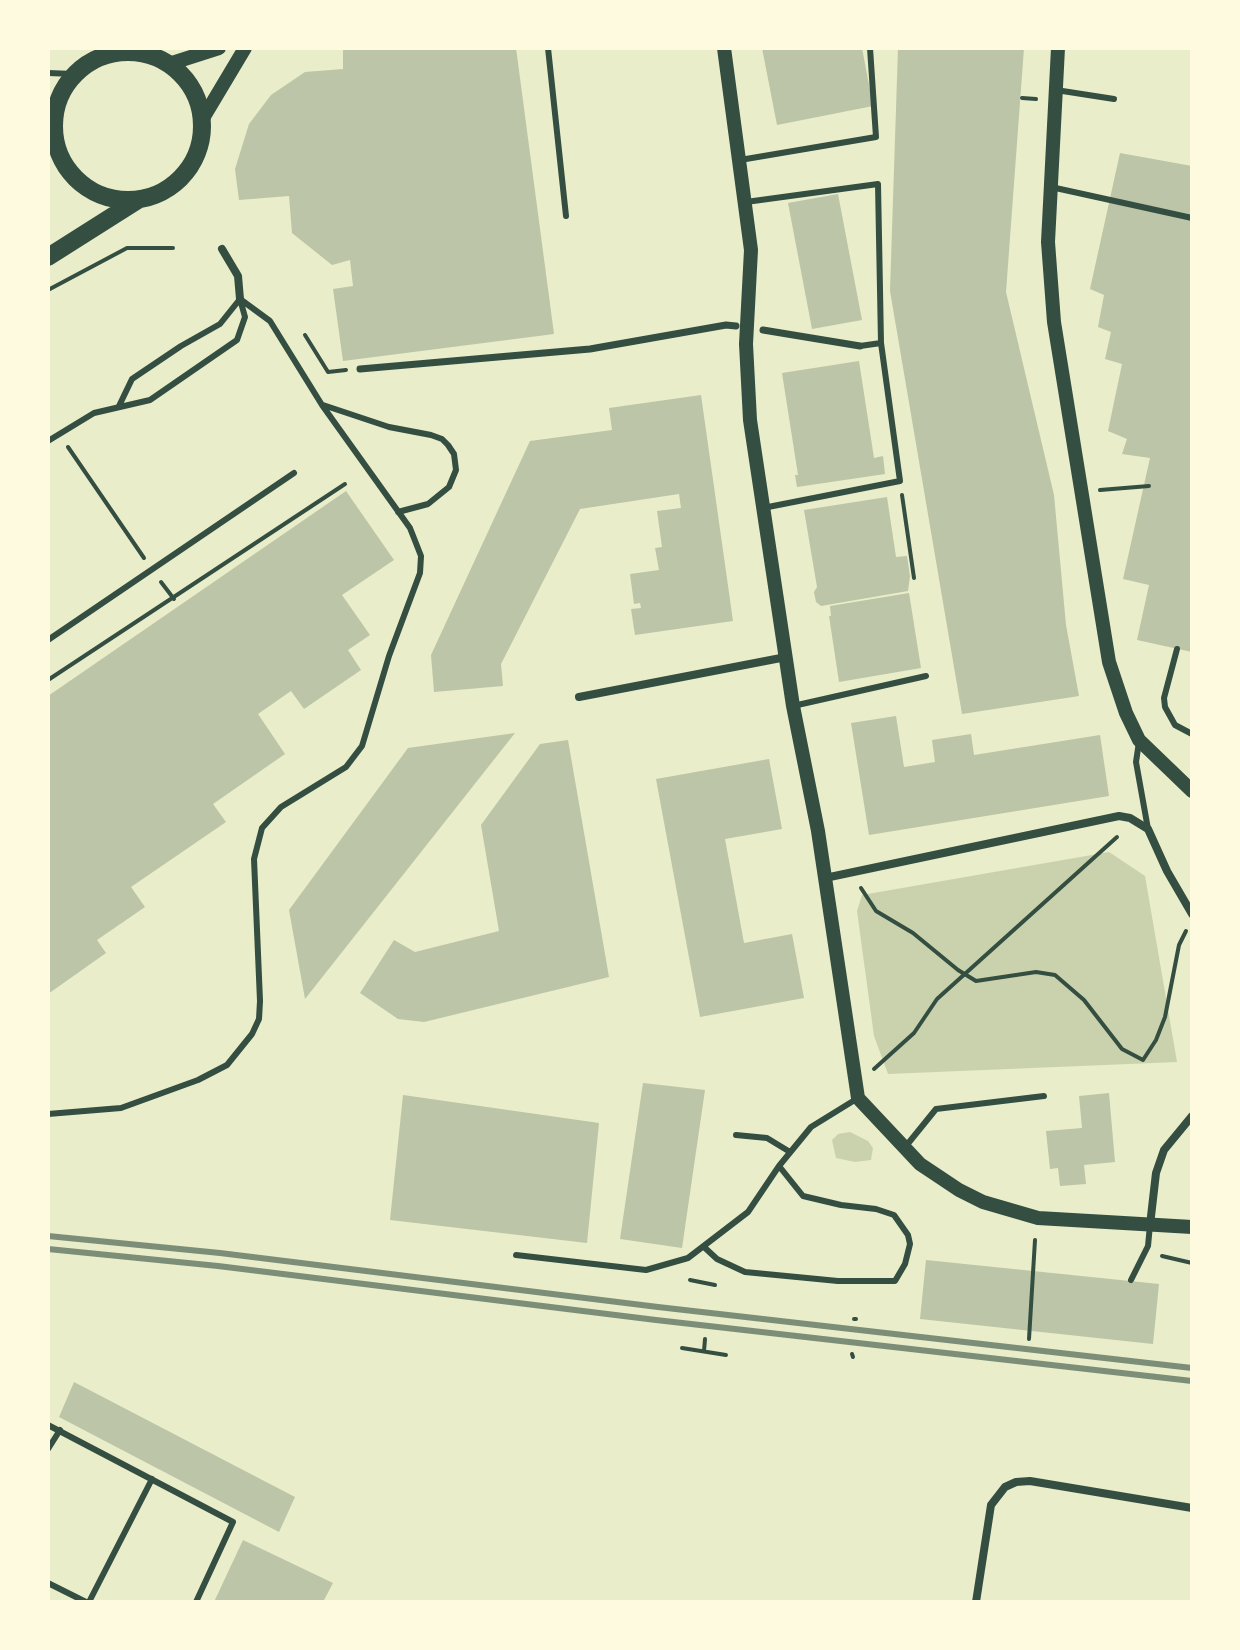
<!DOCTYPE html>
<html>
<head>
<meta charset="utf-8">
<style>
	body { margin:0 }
	#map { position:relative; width:1240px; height:1650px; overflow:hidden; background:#e9edc9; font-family:"Sofia Sans Condensed",sans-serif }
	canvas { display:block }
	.frame { position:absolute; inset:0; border:50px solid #fefae0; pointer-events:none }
</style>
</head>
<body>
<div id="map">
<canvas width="1240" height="1650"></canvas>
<div class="frame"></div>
</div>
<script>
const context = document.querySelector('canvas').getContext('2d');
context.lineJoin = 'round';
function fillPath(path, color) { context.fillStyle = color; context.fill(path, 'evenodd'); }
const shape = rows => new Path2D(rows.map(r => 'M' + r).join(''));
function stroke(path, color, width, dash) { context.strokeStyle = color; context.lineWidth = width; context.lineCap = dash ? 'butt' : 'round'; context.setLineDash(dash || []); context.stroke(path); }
const green = shape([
	[1109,852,1145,876,1177,1062,888,1074,874,1036,857,911,862,895],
	[850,1132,868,1141,873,1148,871,1160,855,1162,836,1158,832,1140,838,1134]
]);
const building = shape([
	[353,48,516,48,554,334,343,361,333,289,353,286,350,260,332,265,292,233,289,196,239,200,235,169,249,124,271,95,305,72,343,69,343,50],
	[762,48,862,48,873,106,777,125],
	[898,48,1024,48,1006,292,1054,495,1066,625,1079,696,962,714,890,291],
	[1120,153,1192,166,1192,652,1137,640,1149,585,1123,579,1150,458,1122,454,1127,439,1108,431,1122,364,1105,359,1111,332,1098,327,1104,295,1090,289],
	[838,194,862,320,812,329,788,203],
	[859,361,874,458,883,456,885,474,797,487,795,475,798,475,782,373],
	[701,395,733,621,635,635,631,609,641,608,640,603,634,604,630,574,659,570,655,548,662,547,657,511,681,508,679,494,580,509,501,664,503,686,434,692,431,655,530,441,612,430,609,408],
	[346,491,394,560,342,595,370,635,348,650,361,670,304,709,291,691,258,714,285,754,213,804,226,822,131,887,145,907,97,940,106,953,48,994,48,696],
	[887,497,896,557,907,556,910,576,908,591,821,606,816,602,814,592,817,587,804,510],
	[909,593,921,668,839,682,829,616,831,616,830,606],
	[896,716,904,767,935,762,932,740,971,734,974,755,1100,735,1109,796,869,835,851,723],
	[515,733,305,999,289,910,408,748],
	[568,740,609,977,424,1022,398,1019,360,993,394,940,415,952,499,931,481,825,540,744],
	[769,759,782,829,725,839,744,943,792,934,804,998,700,1017,656,779],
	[643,1083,705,1090,682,1248,620,1239],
	[1109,1093,1115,1162,1084,1165,1086,1184,1060,1186,1058,1168,1050,1169,1046,1131,1082,1128,1079,1096],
	[403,1095,599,1123,587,1243,390,1220],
	[926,1260,1159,1284,1153,1344,920,1319],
	[74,1382,295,1497,279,1532,59,1417],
	[243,1540,333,1583,323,1602,214,1602]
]);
const path = shape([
	[1022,98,1036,99],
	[48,290,127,248,173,248],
	[305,335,328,372,346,370],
	[68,447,144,558],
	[1100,490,1149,486],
	[902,495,914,578],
	[161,582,174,599],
	[48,680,345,484],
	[861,888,876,911,913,933,958,970,976,981,1036,972,1055,975,1084,1000,1122,1049,1143,1060,1156,1040,1165,1017,1179,945,1186,931],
	[874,1069,914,1033,937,999,1117,837],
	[1162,1256,1192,1263],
	[690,1280,715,1285],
	[854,1319,856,1319],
	[1029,1339,1035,1240],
	[682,1348,726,1355],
	[704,1351,705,1339],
	[852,1354,853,1357]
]);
const service = shape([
	[548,48,566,216],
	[48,73,74,74],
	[1056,90,1114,99],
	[48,138,56,147],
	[740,160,876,137,870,48],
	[1051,187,1192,218],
	[746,202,878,184,881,343,900,481,763,508],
	[860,346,881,343],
	[323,405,389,427,431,435,442,439,448,445,454,454,456,470,449,487,428,504,398,512],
	[119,406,132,379,181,346,220,324,240,299],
	[48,441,94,413,150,400,237,340,245,317,240,299],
	[48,640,294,473],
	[1177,649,1164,698,1165,707,1175,725,1192,734],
	[793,706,926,676],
	[1139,742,1136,762,1148,829],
	[48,1114,121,1108,198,1080,227,1065,252,1034,259,1019,260,1001,254,859,262,828,281,807,346,767,362,746,389,656,420,573,421,556,410,528,322,405,270,321,240,299],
	[736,1135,767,1138,790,1152],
	[906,1146,936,1109,1044,1096],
	[704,1247,717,1259,745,1272,838,1281,895,1281,905,1264,910,1244,908,1235,894,1215,876,1209,841,1205,803,1196,779,1166],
	[516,1255,646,1270,688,1258,748,1212,779,1166,811,1127,858,1098],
	[1131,1280,1148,1246,1150,1225],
	[48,1425,233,1522,196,1602],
	[48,1449,60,1430],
	[48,1583,86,1602],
	[89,1602,152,1479]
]);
const pedestrian = shape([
	[763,330,860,346],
	[360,369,590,349,726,325,736,326]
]);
const minor = shape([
	[222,249,238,276,240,299],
	[579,697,786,657],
	[825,878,1119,816,1130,818,1148,829,1167,871,1192,914],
	[1150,1225,1156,1173,1164,1150,1192,1116],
	[976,1602,991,1505,1005,1487,1016,1482,1030,1481,1192,1508]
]);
const tertiary = shape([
	[724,48,751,250,746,344,750,420,793,706,818,831,858,1098,920,1164,959,1190,983,1202,1038,1218,1192,1227],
	[1058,48,1048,242,1054,322,1109,662,1126,713,1139,740,1192,791],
	[169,64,219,48],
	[202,120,245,48]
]);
const primary = shape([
	'54 126a74 74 0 1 1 148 0a74 74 0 1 1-148 0Z',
	[48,257,138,200]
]);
const rail = shape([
	[48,1236,220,1253,658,1307,1192,1368],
	[48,1249,218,1266,656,1320,1192,1381]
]);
fillPath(green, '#cad2ad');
fillPath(building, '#bcc5a7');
stroke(path, '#344e41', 4);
stroke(service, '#344e41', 6);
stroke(pedestrian, '#344e41', 7);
stroke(minor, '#344e41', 8);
stroke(tertiary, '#344e41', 14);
stroke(primary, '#344e41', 18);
stroke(rail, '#7c8e77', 6);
</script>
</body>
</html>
